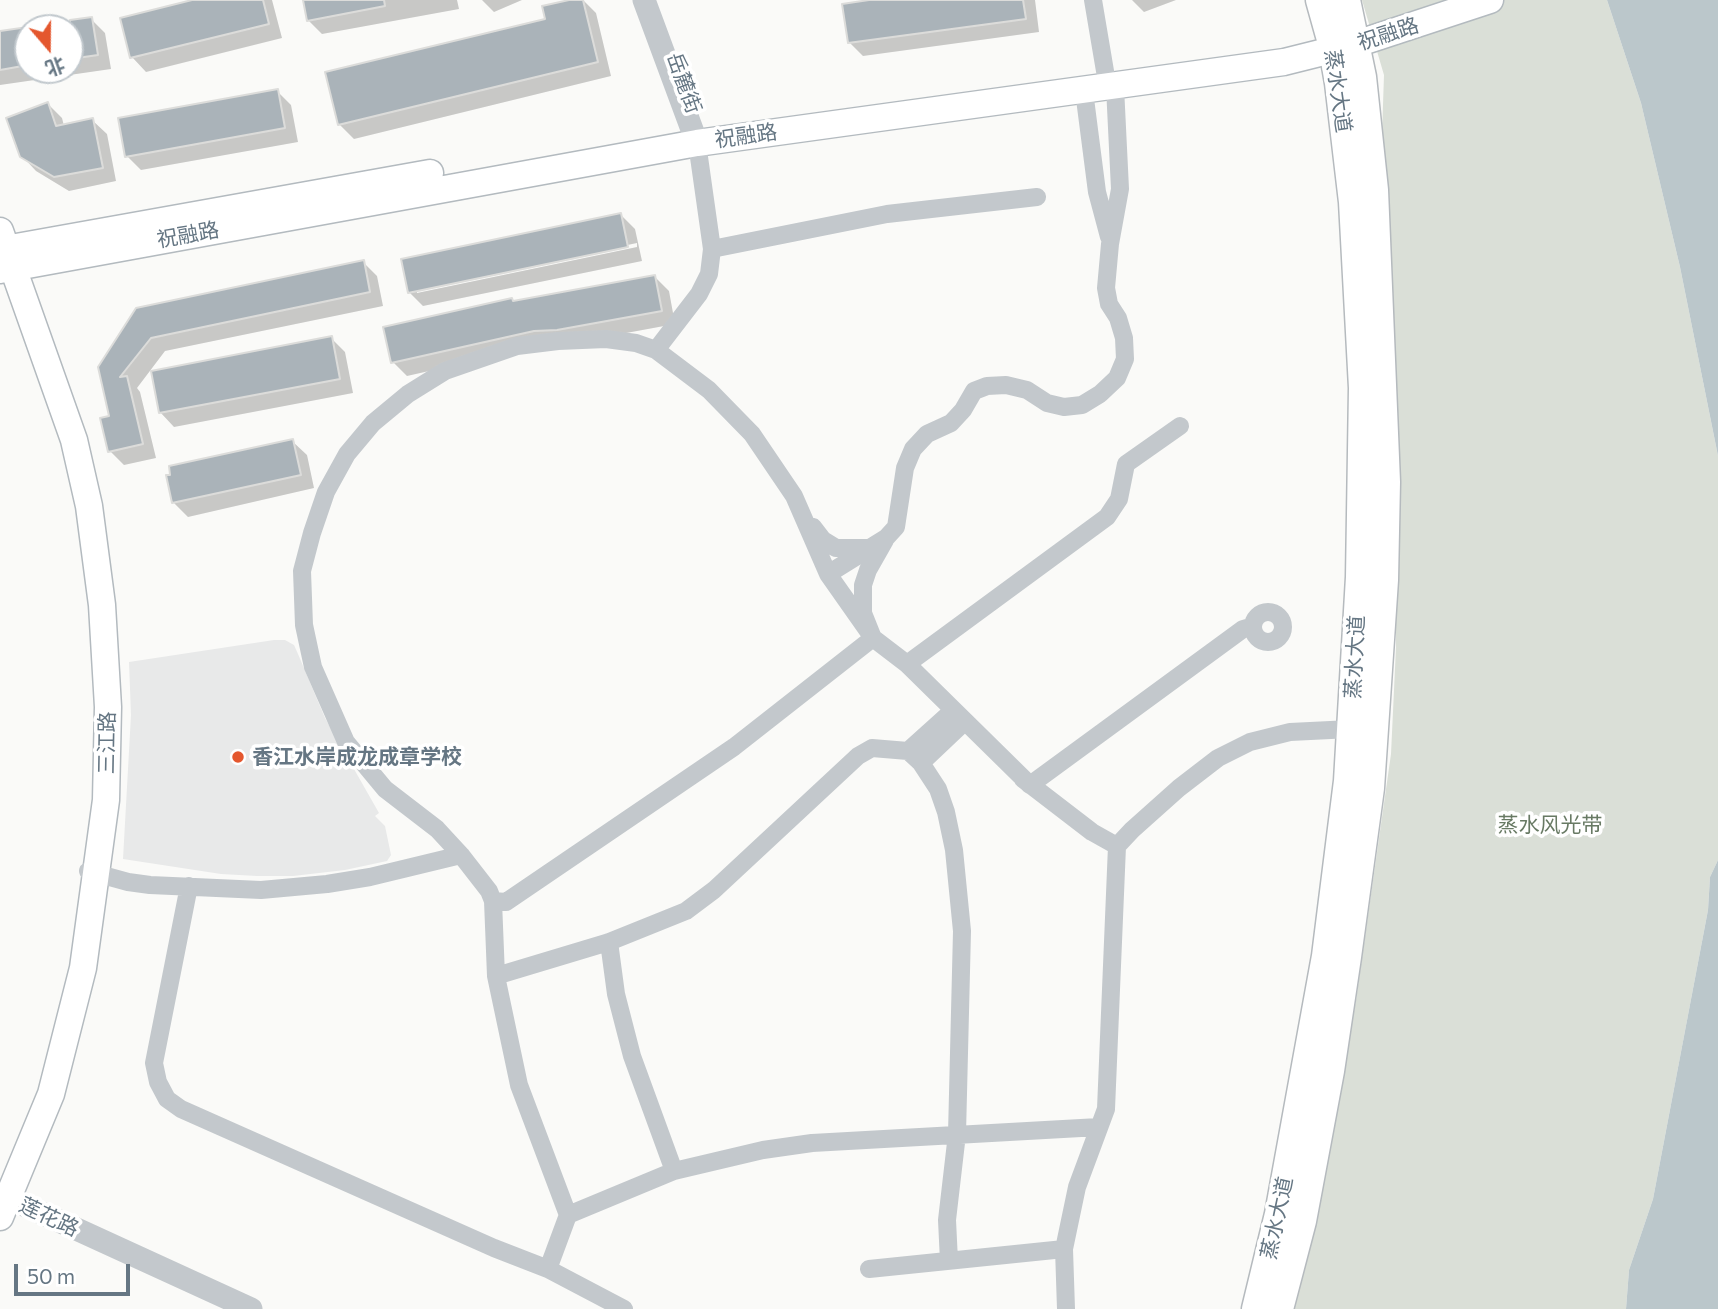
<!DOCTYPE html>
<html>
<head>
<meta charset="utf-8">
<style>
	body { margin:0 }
	#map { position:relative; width:1718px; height:1309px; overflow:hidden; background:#fafaf8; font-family:Commissioner,"Noto Sans SC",sans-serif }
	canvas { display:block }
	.north { position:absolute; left:14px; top:14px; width:70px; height:70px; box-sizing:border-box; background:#fff; border:2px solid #c1c8cd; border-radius:50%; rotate:160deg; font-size:19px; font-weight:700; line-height:28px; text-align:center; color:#657683 }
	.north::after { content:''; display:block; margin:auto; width:24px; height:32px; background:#e4572e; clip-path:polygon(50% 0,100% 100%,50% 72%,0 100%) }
	.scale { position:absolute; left:14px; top:1264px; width:116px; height:32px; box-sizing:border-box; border:4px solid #657683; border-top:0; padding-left:9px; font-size:21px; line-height:24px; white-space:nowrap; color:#657683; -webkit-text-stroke:5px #fff; paint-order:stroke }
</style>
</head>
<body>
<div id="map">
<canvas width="1718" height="1309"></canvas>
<div class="north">北</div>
<div class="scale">50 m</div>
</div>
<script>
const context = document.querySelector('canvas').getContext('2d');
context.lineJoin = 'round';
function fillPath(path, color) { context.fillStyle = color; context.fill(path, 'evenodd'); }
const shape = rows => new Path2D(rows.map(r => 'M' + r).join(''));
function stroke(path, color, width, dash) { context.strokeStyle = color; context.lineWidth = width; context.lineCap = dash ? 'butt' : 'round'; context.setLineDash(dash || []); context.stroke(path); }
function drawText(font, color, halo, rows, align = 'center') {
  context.font = font + ' Commissioner,"Noto Sans SC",sans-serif'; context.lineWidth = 7; context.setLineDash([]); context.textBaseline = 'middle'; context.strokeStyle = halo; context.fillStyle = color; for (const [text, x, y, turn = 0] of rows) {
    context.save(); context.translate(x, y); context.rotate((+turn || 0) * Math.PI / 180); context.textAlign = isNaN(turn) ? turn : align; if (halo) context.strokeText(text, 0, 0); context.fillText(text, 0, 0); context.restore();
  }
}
const built = shape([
	[274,640,285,640,294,645,298,654,325,718,379,813,375,816,385,826,391,855,387,861,345,870,293,876,257,876,221,874,123,859,131,715,129,662]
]);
const green = shape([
	[1362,0,1607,0,1641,103,1680,267,1718,456,1718,860,1710,877,1708,910,1653,1199,1629,1270,1626,1309,1293,1309,1337,1103,1356,1000,1391,754,1396,647,1396,461,1390,265,1382,134,1384,75]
]);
const water = shape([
	[1607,0,1718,0,1718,456,1680,267,1641,103],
	[1718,860,1718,1309,1626,1309,1629,1270,1653,1199,1708,910,1710,877]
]);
const shadow = shape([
	[199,0,272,0,282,38,146,72,132,57],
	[305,0,457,0,459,9,322,34,308,20],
	[482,0,522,0,494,12],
	[576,0,583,0,596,13,611,76,354,139,339,124,547,20],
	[882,0,1035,0,1039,32,863,56,849,42],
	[1132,0,1176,0,1144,12],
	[91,19,105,33,111,69,0,85,0,33,28,28,28,70,70,70,70,28,30,28],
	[277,91,291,105,298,142,141,170,127,156],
	[48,104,62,118,64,126,92,120,107,134,116,181,69,191,36,171,22,156],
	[621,215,635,229,642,261,423,306,409,292],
	[637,243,637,247,417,293,417,289],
	[363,262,377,276,383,306,165,351,137,388,140,392,156,458,124,465,110,451,112,417,100,367,137,309],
	[655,277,669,291,675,324,572,343,549,344,407,376,393,362,514,302],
	[331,338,345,352,353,393,174,427,160,412],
	[292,441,307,455,314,488,188,517,174,503,168,477]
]);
const building = shape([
	[192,0,263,0,269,24,130,58,120,18,192,0],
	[303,0,384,0,385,6,307,21,303,0],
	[569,0,583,0,598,62,338,125,325,72,545,19,542,6,569,0],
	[869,0,1023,0,1026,19,848,43,842,4,869,0],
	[92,17,98,55,70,59,70,20,92,17],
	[28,27,28,65,0,70,0,31,28,27],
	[278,89,285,128,125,157,118,118,278,89],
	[48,102,56,126,93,118,103,168,54,177,20,157,6,118,48,102],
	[621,213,628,247,408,293,401,259,621,213],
	[364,260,370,292,151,338,120,377,127,376,143,444,108,452,100,418,109,416,98,367,136,308,364,260],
	[655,275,662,311,557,330,534,331,391,363,383,327,512,298,513,301,655,275],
	[332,336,340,379,159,413,151,371,332,336],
	[293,439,301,475,172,503,166,475,170,475,169,466,293,439]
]);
const minor = shape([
	[1093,0,1105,71],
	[1084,91,1097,192,1109,237],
	[712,249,887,214,1037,197],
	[656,350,699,294,709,274,712,249,697,143],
	[813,527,823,540,836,548,867,548],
	[828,574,886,538,896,527,905,468,913,449,927,434,951,423,963,410,974,391,987,386,1006,385,1027,390,1047,403,1064,407,1082,405,1100,394,1117,378,1125,359,1124,338,1118,318,1109,304,1106,288,1110,244,1120,189,1115,87],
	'1253 627a15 15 0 1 1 30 0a15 15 0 1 1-30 0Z',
	[907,664,1107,517,1119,499,1126,464,1180,426],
	[908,751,948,715,958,716,959,727,921,763],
	[1023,779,1092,832,1117,846],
	[88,871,128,882,150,885,261,890,327,884,370,877,461,855],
	[189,886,154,1063,158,1082,167,1099,181,1109,494,1248,548,1269,624,1309],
	[493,901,506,902,734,747,873,638,863,613,863,585,868,570,885,540],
	[609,942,616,994,632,1056,674,1171],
	[496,976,609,942,686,911,714,890,858,756,872,748,908,751,921,763,938,789,946,812,954,850,962,931,957,1134,947,1220,949,1261],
	[568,1215,674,1171,763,1150,812,1143,1099,1127],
	[548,1269,568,1215,519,1085,496,976,493,901,489,891,461,855,437,829,385,789,346,742,313,667,304,625,302,571,312,533,326,492,347,454,373,423,408,394,445,371,517,346,558,341,606,339,636,343,656,350,709,390,752,434,794,496,828,574,873,638,907,664,1030,785,1243,629,1253,626],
	[869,1269,1064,1249],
	[1066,1309,1064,1249,1077,1187,1106,1109,1117,846,1132,830,1179,788,1218,758,1250,742,1290,732,1351,729]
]);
const tertiary = shape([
	[644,0,697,143],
	[0,1194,251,1309]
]);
const secondary = shape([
	[0,231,74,440,89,506,102,605,108,707,106,800,83,968,51,1094,0,1217],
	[0,250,430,173],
	[0,270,697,143,1284,62,1356,44,1490,0]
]);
const primary = shape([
	[1256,1309,1279,1214,1326,956,1348,781,1360,577,1363,388,1353,202,1339,83,1332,43,1320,0],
	[1279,1309,1302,1221,1330,1071,1347,957,1370,788,1384,580,1386,482,1374,190,1362,77,1346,0]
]);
const markers = [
	[238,757,7,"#e4572e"]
];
const streetNames = [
	["祝融路",1388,34,-18],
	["岳麓街",684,83,70],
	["蒸水大道",1338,91,82],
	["祝融路",746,136,-8],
	["祝融路",188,235,-10],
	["蒸水大道",1355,657,-87],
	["三江路",107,743,-89],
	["莲花路",49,1217,25],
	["蒸水大道",1277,1218,-78]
];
const poiNames = [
	["香江水岸成龙成章学校",252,757]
];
const parkNames = [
	["蒸水风光带",1550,825]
];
fillPath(built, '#e8e9e9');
fillPath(green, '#dadfd7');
fillPath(water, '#bbc7cb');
fillPath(shadow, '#0003');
fillPath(building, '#aab3b9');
stroke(building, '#dcdcda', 2);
stroke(secondary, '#b3babf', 29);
stroke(primary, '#b5babe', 31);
stroke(minor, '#c3c8cc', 18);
stroke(tertiary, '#c3c8cc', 23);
stroke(secondary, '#fff', 26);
stroke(primary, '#fff', 28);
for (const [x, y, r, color] of markers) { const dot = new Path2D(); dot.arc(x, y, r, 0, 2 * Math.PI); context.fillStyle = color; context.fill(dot); stroke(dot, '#fff', 2.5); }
drawText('21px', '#657683', '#fff', streetNames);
drawText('bold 21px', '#657683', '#fff', poiNames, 'left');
drawText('21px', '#687a64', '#fff', parkNames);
</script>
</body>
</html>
